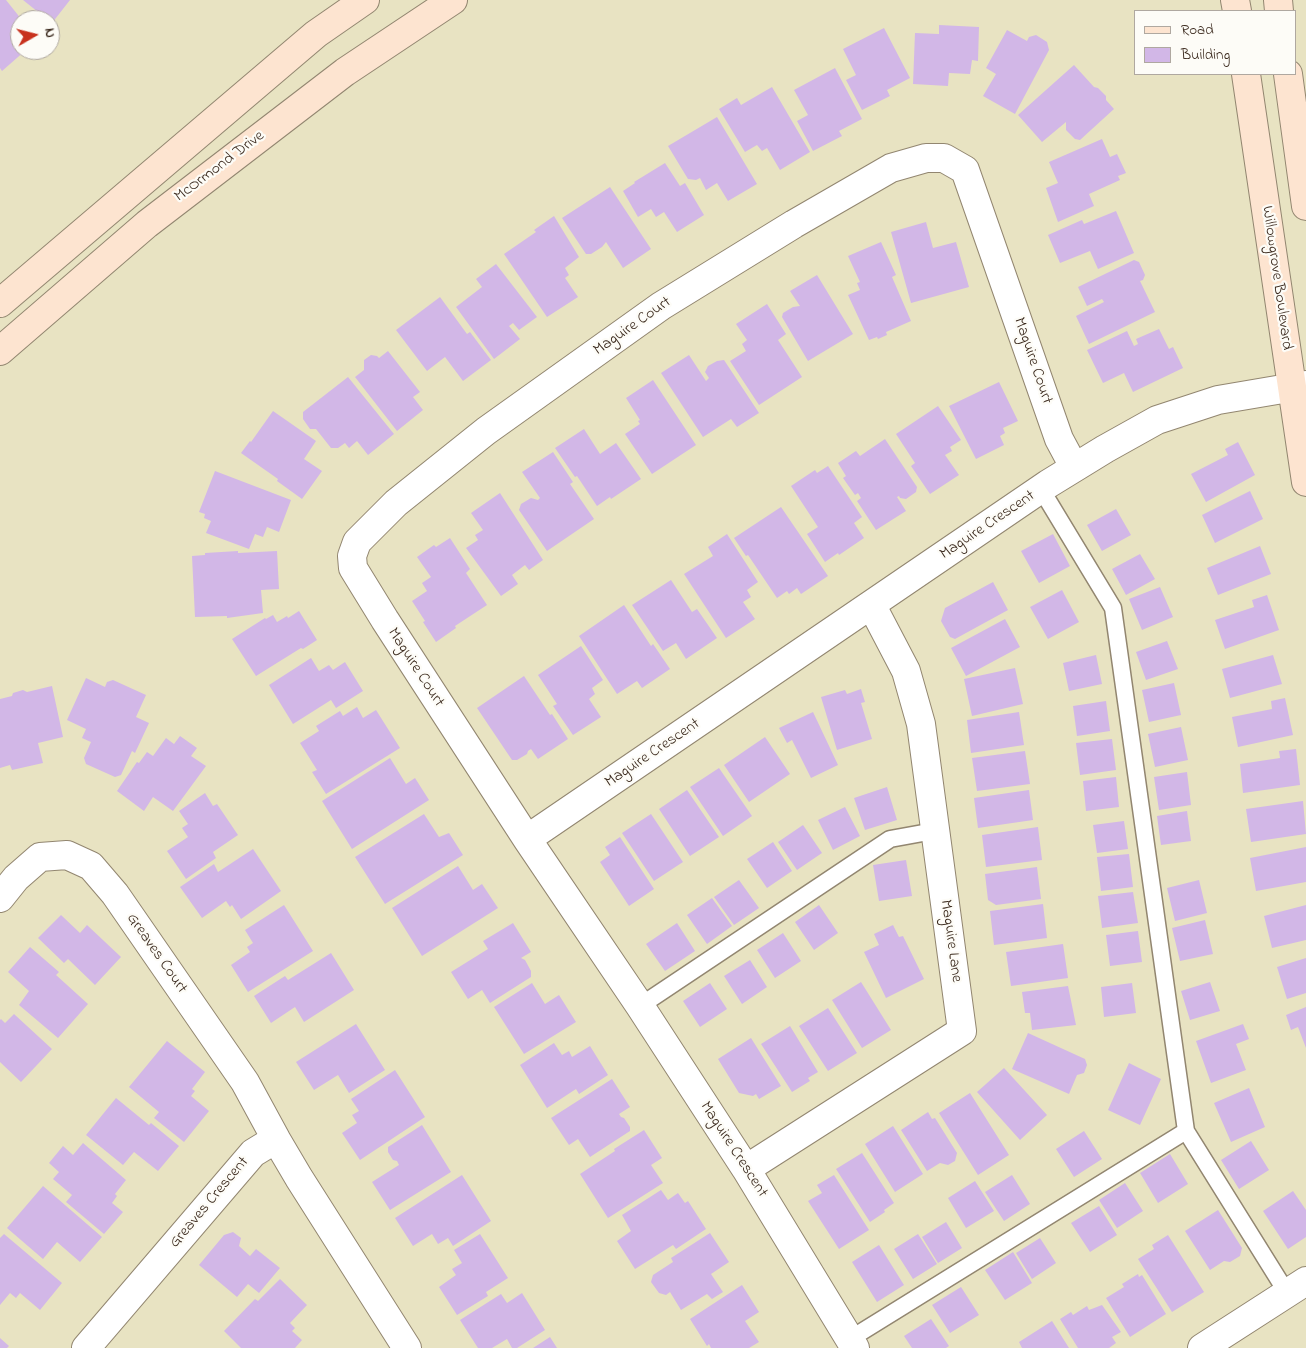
<!DOCTYPE html>
<html>
<head>
<meta charset="utf-8">
<style>
	body { margin:0 }
	#map { position:relative; width:1306px; height:1348px; overflow:hidden; background:#e8e3c2; font-family:"Indie Flower",sans-serif }
	canvas { display:block }
	.legend { position:absolute; left:1134px; top:10px; width:162px; height:65px; box-sizing:border-box; background:#fdfcf7; border:1px solid #afa8a0; margin:0; padding:6px 9px; list-style:none; font-size:15px; color:#3b2a1e }
	.legend li { display:flex; align-items:center; gap:10px; height:25px }
	.legend b { width:25px; border:1px solid #afa8a0 }
	.north { position:absolute; left:10px; top:10px; width:50px; height:50px; box-sizing:border-box; background:#fdfcf7; border:1px solid #afa8a0; border-radius:50%; rotate:82deg; font-size:14px; font-weight:700; line-height:20px; text-align:center; color:#3b2a1e }
	.north::after { content:''; display:block; margin:auto; width:18px; height:22px; background:#c8321e; clip-path:polygon(50% 0,100% 100%,50% 72%,0 100%) }
</style>
</head>
<body>
<div id="map">
<canvas width="1306" height="1348"></canvas>
<ul class="legend">
<li><b style="height:6px;background:#fde4d0"></b>Road</li>
<li><b style="height:14px;background:#d2b7e7"></b>Building</li>
</ul>
<div class="north">N</div>
</div>
<script>
const context = document.querySelector('canvas').getContext('2d');
context.lineJoin = 'round';
function fillPath(path, color) { context.fillStyle = color; context.fill(path, 'evenodd'); }
const shape = rows => new Path2D(rows.map(r => 'M' + r).join(''));
function stroke(path, color, width, dash) { context.strokeStyle = color; context.lineWidth = width; context.lineCap = dash ? 'butt' : 'round'; context.setLineDash(dash || []); context.stroke(path); }
function drawText(font, color, halo, rows, align = 'center') {
  context.font = font + ' "Indie Flower",sans-serif'; context.lineWidth = 4.5; context.setLineDash([]); context.textBaseline = 'middle'; context.strokeStyle = halo; context.fillStyle = color; for (const [text, x, y, turn = 0] of rows) {
    context.save(); context.translate(x, y); context.rotate((+turn || 0) * Math.PI / 180); context.textAlign = isNaN(turn) ? turn : align; if (halo) context.strokeText(text, 0, 0); context.fillText(text, 0, 0); context.restore();
  }
}
const building = shape([
	[0,0,6,0,22,20,20,20,20,50,26,50,2,71,0,68],
	[23,0,70,0,52,23,50,20,48,20],
	[939,25,979,27,978,61,972,60,970,74,949,73,948,86,913,84,915,33,939,34],
	[884,28,910,78,887,90,890,96,862,110,846,80,856,75,843,49],
	[1007,30,1027,41,1029,37,1036,35,1047,42,1049,50,1015,114,983,96,996,74,986,68],
	[1074,65,1094,87,1098,88,1106,96,1106,100,1114,109,1080,140,1075,139,1066,130,1066,122,1042,142,1018,115],
	[835,68,862,119,839,131,842,136,813,151,797,121,808,115,794,90],
	[772,87,810,152,780,170,767,148,762,151,757,145,745,152,719,109,737,98,741,105],
	[717,117,757,184,728,201,717,183,706,190,700,178,696,180,688,179,668,146],
	[1102,139,1110,157,1117,154,1126,173,1118,176,1120,180,1089,194,1094,206,1058,222,1046,188,1058,183,1049,162],
	[665,163,680,186,685,183,704,215,677,232,664,212,656,217,651,209,638,217,623,191,635,183,634,182],
	[610,187,651,249,623,268,606,242,602,247,591,254,586,254,562,218],
	[1116,211,1134,253,1098,269,1090,251,1060,263,1048,235,1082,220,1084,224],
	[554,216,579,257,565,268,569,275,565,278,578,297,547,317,504,254,536,232,534,230],
	[926,222,933,248,956,242,969,287,911,303,891,232],
	[881,242,896,275,892,277,911,321,886,332,887,335,878,339,877,337,869,340,848,295,860,290,857,283,860,282,848,256],
	[1134,260,1139,262,1145,275,1143,280,1140,281,1155,312,1089,344,1076,316,1104,302,1102,299,1087,306,1078,287],
	[496,264,537,317,519,330,513,323,509,326,520,339,494,359,456,307,482,287,476,279],
	[817,275,853,334,808,361,782,317,783,313,793,307,800,306,790,291],
	[440,297,467,334,470,332,491,360,463,381,445,357,427,371,396,330],
	[767,304,786,334,778,340,802,377,759,405,730,361,746,351,742,344,747,340,736,324],
	[1159,329,1169,349,1173,347,1183,368,1133,392,1124,373,1103,383,1087,350,1127,331,1134,346,1138,344,1136,339],
	[388,351,420,392,413,397,423,410,397,431,355,377,364,370,364,360,371,355,377,356,379,358],
	[689,355,706,381,709,378,705,372,708,366,717,361,724,360,759,413,737,427,731,419,703,437,661,373],
	[348,377,394,434,368,455,357,441,349,448,345,443,338,448,331,448,316,429,310,429,303,419,303,412],
	[653,380,696,445,652,474,625,434,640,424,638,421,640,420,626,398],
	[999,382,1018,421,1003,428,1005,433,1000,436,1004,445,976,459,949,406],
	[938,406,961,440,950,447,952,451,945,455,959,475,930,494,911,466,915,463,896,434],
	[273,411,316,441,304,459,322,471,302,499,277,481,278,479,241,453,250,441,251,442],
	[584,429,600,454,616,443,641,479,611,499,610,497,597,506,577,476,575,477,555,448],
	[885,439,917,487,916,492,906,499,900,498,899,496,897,497,906,511,876,530,857,501,861,498,858,493,855,495,843,478,846,476,838,463,856,451,860,456],
	[1238,442,1255,475,1206,502,1191,474,1228,455,1225,449],
	[553,452,573,482,570,484,594,519,547,551,519,510,521,504,531,498,538,500,540,498,522,472],
	[828,466,862,517,854,523,864,538,839,555,838,553,825,562,807,534,818,527,791,486,815,470,817,473],
	[215,471,291,500,279,532,267,527,263,537,255,534,249,549,206,533,211,521,204,518,205,514,199,512],
	[1250,491,1263,519,1215,543,1202,515],
	[500,493,543,560,529,570,525,565,512,575,518,584,501,596,466,548,478,540,475,535,483,530,471,513],
	[781,507,828,576,801,594,797,588,789,594,787,591,777,598,748,555,746,556,734,538],
	[1116,509,1131,535,1102,551,1087,525],
	[727,534,758,582,747,590,751,597,743,602,755,619,726,638,684,574,713,556,708,547],
	[1053,534,1070,566,1039,583,1021,551],
	[450,538,470,569,466,573,487,605,455,626,456,628,436,642,423,622,425,621,412,601,427,591,422,583,431,577,417,557,434,545,436,547],
	[1260,546,1271,574,1218,595,1207,568],
	[238,551,238,553,277,551,279,589,261,590,263,613,227,618,227,616,195,617,192,556,205,555,205,553],
	[1140,554,1155,579,1126,595,1112,569],
	[671,580,692,612,697,609,717,638,686,659,676,643,663,651,632,605],
	[993,582,1008,610,955,639,950,637,941,621,945,608],
	[1160,587,1173,617,1142,630,1129,599],
	[1062,590,1079,622,1048,639,1030,607],
	[1267,595,1279,630,1225,649,1215,620,1254,607,1252,600],
	[624,605,651,646,653,644,670,669,642,688,637,681,617,694,579,636],
	[299,611,317,640,303,649,301,648,256,676,232,639,265,618,266,619,273,615,277,622,287,616,288,618],
	[1005,619,1020,647,966,676,951,648],
	[1167,641,1178,669,1146,680,1136,652],
	[581,646,603,680,592,688,595,694,589,699,601,717,573,735,553,706,557,704,538,675],
	[1096,655,1102,684,1069,691,1063,663],
	[1273,655,1282,684,1230,698,1222,669],
	[311,658,319,671,329,665,333,670,345,662,363,691,336,708,331,700,293,724,269,685],
	[1015,668,1023,704,972,716,964,679],
	[524,676,550,715,552,714,568,739,538,759,531,749,528,751,527,754,517,760,512,760,477,708],
	[86,678,105,687,107,682,113,680,146,695,136,717,149,723,135,753,132,751,121,775,115,777,86,764,84,758,91,742,82,738,86,729,67,720],
	[1174,683,1181,715,1149,722,1142,690],
	[52,686,63,737,38,743,43,763,12,770,10,765,0,768,0,699,12,696,13,693,23,690,27,692],
	[861,689,865,702,861,703,872,739,837,750,821,697,845,690,847,694],
	[1285,698,1293,735,1238,747,1232,717,1272,709,1271,701],
	[1106,701,1110,731,1077,736,1073,706],
	[357,707,363,718,376,710,400,748,326,794,312,772,317,770,300,743,319,731,316,726,340,711,343,716],
	[813,712,838,765,811,778,792,740,787,743,779,728],
	[1019,712,1024,745,971,753,967,720],
	[1181,727,1188,760,1155,767,1148,734],
	[180,736,197,748,191,756,206,766,173,811,153,797,144,811,117,791,137,762,139,763,147,752,153,756,166,738,174,744],
	[765,737,790,774,749,802,724,765],
	[1112,739,1116,770,1080,775,1076,743],
	[1296,749,1300,785,1243,793,1240,764,1280,758,1279,751],
	[1025,751,1030,784,977,791,972,758],
	[390,758,406,784,415,778,429,800,352,849,322,801],
	[719,768,752,816,723,836,690,787],
	[1187,772,1191,805,1159,810,1154,777],
	[1116,777,1119,807,1086,811,1083,781],
	[887,787,897,820,865,830,854,798],
	[687,790,719,837,690,856,659,809],
	[1029,790,1033,820,978,828,974,798],
	[205,793,213,806,217,804,238,835,213,852,216,858,186,879,167,851,188,837,182,828,188,824,179,811],
	[1303,801,1306,834,1251,842,1246,809],
	[845,807,860,836,833,850,818,820],
	[1187,811,1191,841,1161,845,1157,816],
	[424,814,439,837,449,833,463,855,385,904,355,857],
	[651,814,683,862,654,881,622,833],
	[1124,821,1128,849,1097,853,1093,825],
	[803,825,822,853,797,870,778,842],
	[1038,827,1042,860,986,867,982,835],
	[620,837,654,889,629,906,600,862,610,855,605,847],
	[773,842,792,871,767,888,747,859],
	[1306,847,1306,882,1256,891,1250,858],
	[253,849,281,891,241,919,232,905,230,907,226,901,202,918,180,887,214,864,218,872],
	[1129,854,1133,887,1101,891,1097,857],
	[906,860,912,896,879,901,873,865],
	[458,866,473,890,482,884,498,908,422,956,392,908],
	[1037,867,1041,899,996,905,988,900,985,874],
	[739,880,759,908,734,925,714,897],
	[1199,880,1207,913,1175,921,1167,888],
	[1133,892,1138,923,1102,928,1098,896],
	[712,898,732,926,707,944,687,915],
	[1043,904,1047,938,994,945,990,911],
	[284,905,313,951,248,992,231,965,250,952,247,947,253,943,245,930],
	[819,905,838,933,814,950,795,922],
	[1306,905,1306,940,1272,948,1264,916],
	[61,915,80,933,87,925,121,957,95,985,68,959,64,963,38,938],
	[1205,920,1213,954,1180,961,1172,928],
	[513,923,531,952,521,958,525,960,531,971,531,977,490,1003,482,990,468,999,451,972,488,949,483,941],
	[677,923,695,951,665,971,646,944],
	[893,925,899,937,903,936,924,979,886,998,864,952,879,945,874,934],
	[1138,931,1142,962,1110,966,1106,935],
	[783,933,801,961,775,978,757,950],
	[1063,944,1068,978,1011,986,1006,952],
	[30,947,59,972,56,975,88,1004,58,1038,19,1005,29,991,8,972],
	[331,953,354,990,304,1022,295,1007,271,1023,254,996,285,976,288,980],
	[1306,958,1306,993,1287,999,1277,967],
	[750,960,767,987,742,1004,724,976],
	[861,982,891,1030,862,1048,832,1000],
	[1210,982,1220,1011,1190,1020,1181,991],
	[532,983,545,1004,559,995,576,1022,524,1054,494,1007],
	[710,983,727,1009,700,1027,683,1001],
	[1132,983,1136,1013,1104,1017,1101,987],
	[1068,986,1076,1025,1032,1030,1030,1013,1025,1013,1022,992],
	[1306,1007,1306,1048,1298,1027,1291,1030,1286,1015],
	[828,1008,857,1053,828,1071,799,1026],
	[14,1014,52,1049,21,1082,0,1062,0,1020,1,1019,5,1023],
	[356,1024,385,1070,349,1093,338,1075,314,1090,296,1062],
	[1243,1024,1249,1039,1236,1044,1246,1070,1211,1083,1196,1041],
	[790,1026,818,1072,808,1078,810,1081,792,1092,761,1044],
	[1028,1033,1085,1059,1087,1065,1084,1073,1077,1075,1069,1094,1012,1069],
	[751,1038,781,1086,759,1099,756,1094,753,1096,739,1093,718,1059],
	[167,1041,205,1072,192,1089,195,1091,191,1096,209,1111,184,1142,154,1118,159,1112,129,1087],
	[554,1043,562,1055,569,1051,572,1057,590,1046,608,1075,579,1094,576,1089,547,1108,520,1065],
	[1129,1063,1161,1079,1140,1125,1108,1110],
	[1004,1068,1047,1115,1020,1140,977,1092],
	[395,1070,425,1117,360,1160,342,1133,357,1123,352,1115,359,1111,351,1099],
	[612,1079,630,1107,619,1114,621,1117,624,1118,630,1127,630,1131,590,1157,578,1139,569,1145,551,1118],
	[1249,1088,1265,1127,1231,1142,1214,1103],
	[970,1093,1009,1155,978,1175,939,1113],
	[116,1098,149,1125,151,1123,179,1146,158,1171,134,1152,123,1165,86,1135],
	[928,1112,932,1119,935,1118,957,1153,955,1161,948,1165,940,1163,927,1171,901,1130],
	[422,1125,451,1172,390,1210,372,1182,399,1165,397,1161,393,1160,388,1152,388,1147],
	[893,1126,923,1174,895,1192,865,1144],
	[644,1130,662,1158,651,1165,663,1183,608,1218,580,1174,615,1151,614,1149],
	[1084,1131,1102,1159,1074,1177,1056,1149],
	[1251,1141,1269,1170,1239,1189,1221,1160],
	[83,1143,126,1180,115,1194,117,1196,112,1203,123,1212,104,1234,66,1202,72,1195,53,1179,59,1172,49,1163,63,1146,73,1155],
	[862,1153,894,1203,884,1210,885,1212,870,1222,836,1169],
	[1170,1154,1188,1184,1158,1203,1140,1173],
	[462,1175,491,1221,453,1246,448,1238,438,1244,432,1234,413,1246,395,1218],
	[834,1175,869,1230,839,1249,808,1201,822,1193,817,1185],
	[1012,1175,1030,1204,1004,1221,985,1192],
	[975,1181,994,1211,966,1228,948,1198],
	[1125,1183,1143,1211,1117,1228,1099,1200],
	[43,1186,102,1237,80,1262,57,1242,43,1259,7,1228],
	[661,1190,668,1200,678,1193,685,1203,688,1201,706,1229,676,1249,673,1245,635,1269,617,1241,631,1231,622,1215],
	[1293,1191,1306,1210,1306,1237,1288,1249,1263,1211],
	[1099,1206,1117,1235,1090,1252,1071,1223],
	[1218,1210,1242,1248,1240,1256,1230,1262,1224,1261,1210,1270,1185,1231],
	[946,1222,962,1248,938,1263,922,1237],
	[233,1232,241,1238,239,1246,250,1256,256,1249,280,1268,259,1293,248,1284,237,1297,199,1265,224,1235],
	[710,1233,729,1262,711,1274,723,1292,712,1299,707,1294,681,1310,670,1292,666,1295,659,1293,651,1282,653,1275,673,1262,671,1258],
	[4,1234,62,1283,40,1310,20,1293,16,1298,10,1293,0,1305,0,1238],
	[480,1234,508,1278,486,1292,488,1296,457,1315,439,1287,456,1275,452,1269,462,1263,454,1250],
	[918,1234,937,1264,913,1279,894,1249],
	[1168,1235,1204,1292,1172,1312,1138,1259,1154,1249,1152,1245],
	[1040,1238,1056,1263,1032,1279,1016,1253],
	[879,1245,904,1285,877,1302,852,1262],
	[1013,1252,1032,1283,1005,1300,985,1270],
	[1138,1274,1139,1277,1142,1275,1166,1314,1130,1337,1106,1298,1124,1287,1122,1284],
	[280,1279,307,1305,290,1323,295,1328,292,1331,302,1340,295,1348,241,1348,224,1331,255,1299,258,1301],
	[742,1285,759,1312,745,1321,759,1342,749,1348,711,1348,709,1344,707,1346,690,1319],
	[961,1287,979,1315,950,1333,932,1305],
	[522,1293,545,1330,517,1348,512,1348,507,1339,492,1348,478,1348,460,1320,501,1294,507,1303],
	[1102,1305,1121,1332,1112,1337,1116,1343,1109,1348,1078,1348,1060,1319,1071,1312,1073,1315,1087,1306,1089,1310],
	[931,1319,949,1346,946,1348,912,1348,904,1336],
	[1052,1321,1069,1348,1022,1348,1019,1342],
	[550,1337,557,1348,533,1348],
	[0,1338,9,1346,7,1348,0,1348]
]);
const lane = shape([
	[1041,489,1113,608,1186,1131,1287,1293],
	[640,1006,890,839,934,831],
	[850,1339,1186,1131]
]);
const street = shape([
	[527,839,385,620,353,568,352,556,357,542,396,503,486,431,661,306,794,224,891,168,926,158,944,158,965,170,1059,439,1074,467],
	[0,898,16,878,40,857,67,855,91,866,115,894,245,1082,276,1139],
	[746,1169,962,1031,921,724,906,671,872,606],
	[86,1348,253,1153,276,1139,299,1178,407,1348],
	[855,1348,746,1169,640,1006,527,839,1048,484,1105,449,1157,420,1218,400,1306,385],
	[1202,1348,1306,1281]
]);
const secondary = shape([
	[1235,0,1237,11],
	[1278,0,1279,11],
	[1246,74,1306,482],
	[1288,74,1306,206],
	[0,303,316,34,365,0],
	[0,351,147,224,345,72,453,0]
]);
const streetNames = [
	["McOrmond Drive",220,167,-37],
	["Willowgrove Boulevard",1276,278,82],
	["Maguire Court",633,327,-35],
	["Maguire Court",1032,361,71],
	["Maguire Crescent",988,526,-34],
	["Maguire Court",415,668,57],
	["Maguire Crescent",653,754,-34],
	["Maguire Lane",950,941,82],
	["Greaves Court",156,954,55],
	["Maguire Crescent",733,1150,57],
	["Greaves Crescent",210,1203,-50]
];
fillPath(building, '#d2b7e7');
stroke(lane, '#928670', 19);
stroke(street, '#928670', 30);
stroke(secondary, '#928670', 30);
stroke(lane, '#fff', 16);
stroke(street, '#fff', 28);
stroke(secondary, '#fde4d0', 28);
drawText('16px', '#3b2a1e', '#fdfcf7', streetNames);
</script>
</body>
</html>
